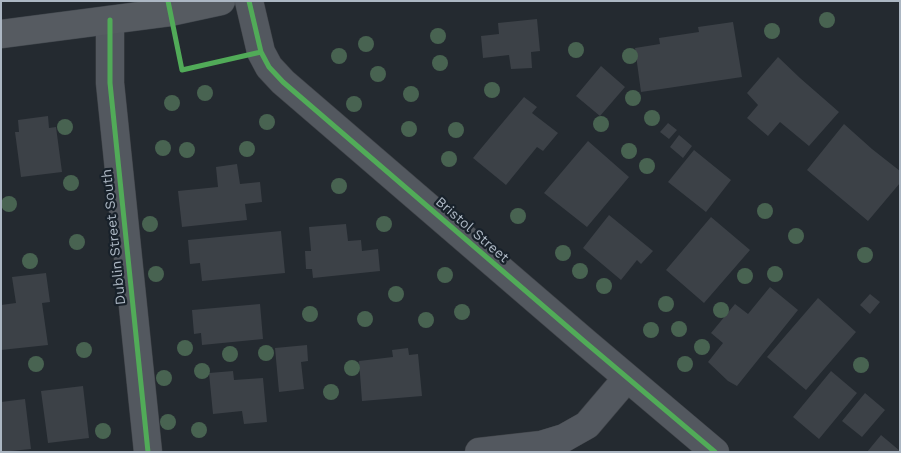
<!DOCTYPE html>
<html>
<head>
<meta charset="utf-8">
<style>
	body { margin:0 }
	#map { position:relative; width:901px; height:453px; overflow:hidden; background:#242a30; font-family:"Work Sans",sans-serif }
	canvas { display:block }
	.frame { position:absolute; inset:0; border:2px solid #acb7c3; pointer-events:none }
</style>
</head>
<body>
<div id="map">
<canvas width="901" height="453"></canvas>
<div class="frame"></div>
</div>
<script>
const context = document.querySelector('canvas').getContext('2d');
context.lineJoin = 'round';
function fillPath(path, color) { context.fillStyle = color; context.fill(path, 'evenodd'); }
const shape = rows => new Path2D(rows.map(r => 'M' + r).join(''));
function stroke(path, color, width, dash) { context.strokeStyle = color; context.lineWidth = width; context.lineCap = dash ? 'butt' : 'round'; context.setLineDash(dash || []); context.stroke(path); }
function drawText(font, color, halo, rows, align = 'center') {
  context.font = font + ' "Work Sans",sans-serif'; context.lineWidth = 4.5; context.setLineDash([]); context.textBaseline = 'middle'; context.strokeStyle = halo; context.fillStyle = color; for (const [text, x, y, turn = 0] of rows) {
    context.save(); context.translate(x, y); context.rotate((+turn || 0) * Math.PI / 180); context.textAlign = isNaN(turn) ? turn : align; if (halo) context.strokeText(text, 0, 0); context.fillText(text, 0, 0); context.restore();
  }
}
const building = shape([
	[537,19,540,51,531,52,532,68,511,69,509,55,483,58,481,36,499,34,498,23],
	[733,22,742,77,641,92,635,48,660,44,659,38,699,32,698,27],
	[778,57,800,78,839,112,809,146,780,122,768,136,747,118,758,105,747,93],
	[601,66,625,87,600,116,576,96],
	[524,97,537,107,532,113,558,133,543,151,537,147,506,185,473,158],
	[48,116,49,128,56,127,62,172,21,177,15,132,19,132,18,120],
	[668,123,677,130,669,139,660,132],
	[844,124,872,149,900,171,900,183,868,221,807,170],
	[679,135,692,146,683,158,670,147],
	[588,141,629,177,587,227,544,193],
	[694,150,731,180,706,212,668,182],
	[237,164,240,184,260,182,262,202,245,204,247,220,182,227,178,191,218,187,216,167],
	[609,215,653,251,641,264,637,260,621,280,583,248],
	[711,217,750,250,704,303,666,270],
	[346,224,348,241,361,240,362,251,378,249,380,271,313,278,312,269,306,269,305,251,311,251,309,227],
	[281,231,285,273,202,281,200,263,190,264,188,240],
	[46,273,50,302,42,303,48,345,1,350,1,305,16,303,12,277],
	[770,287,798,310,737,386,728,381,708,362,723,343,711,333,735,304,748,314],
	[870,294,880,302,870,314,860,305],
	[818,298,856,332,806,390,767,357],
	[260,304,263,339,202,345,201,333,194,334,192,310],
	[307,345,308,361,301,362,304,389,279,392,275,348],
	[408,348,409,355,418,354,422,396,362,401,359,361,393,357,392,350],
	[233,371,234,380,263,378,267,422,244,424,242,411,213,414,209,373],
	[831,371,857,393,819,439,793,417],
	[83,386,89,438,48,443,41,391],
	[865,393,885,410,862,437,842,421],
	[25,399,31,449,1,452,1,402],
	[881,435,900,451,900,452,867,452]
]);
const minor = shape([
	[249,1,261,52,269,67,283,82,585,342,715,452],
	[110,20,110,83,148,452],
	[479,452,541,445,564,438,587,425,627,378]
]);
const primary = shape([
	[1,34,170,12,221,1]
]);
const cycleway = shape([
	[168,1,182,70,261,52],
	[249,1,261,52,269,67,283,82,585,342,715,452],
	[110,20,110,83,148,452]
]);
const trees = [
	[827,20],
	[772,31],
	[438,36],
	[366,44],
	[576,50],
	[339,56],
	[630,56],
	[440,63],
	[378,74],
	[492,90],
	[205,93],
	[411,94],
	[633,98],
	[172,103],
	[354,104],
	[652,118],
	[267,122],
	[601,124],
	[65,127],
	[409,129],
	[456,130],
	[163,148],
	[247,149],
	[187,150],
	[629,151],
	[449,159],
	[647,166],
	[71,183],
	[339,186],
	[9,204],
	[765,211],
	[518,216],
	[150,224],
	[384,224],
	[796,236],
	[77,242],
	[563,253],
	[865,255],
	[30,261],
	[580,271],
	[156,274],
	[775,274],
	[445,275],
	[745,276],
	[604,286],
	[396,294],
	[666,304],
	[721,310],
	[462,312],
	[310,314],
	[365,319],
	[426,320],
	[679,329],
	[651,330],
	[702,347],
	[185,348],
	[84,350],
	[266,353],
	[230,354],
	[36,364],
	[685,364],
	[861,365],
	[352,368],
	[202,371],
	[164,378],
	[331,392],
	[168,422],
	[199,430],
	[103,431]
];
const streetNames = [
	["Bristol Street",472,230,41],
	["Dublin Street South",114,237,-96]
];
fillPath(building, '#3c4147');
stroke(minor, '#404449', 29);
stroke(primary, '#41474d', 29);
stroke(minor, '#53585f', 28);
stroke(primary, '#565b61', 28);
stroke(cycleway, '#51ab58', 5);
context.fillStyle = '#486351';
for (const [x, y] of trees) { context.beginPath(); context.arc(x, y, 8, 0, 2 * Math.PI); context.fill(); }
drawText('14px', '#acb7c3', '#18212a', streetNames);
</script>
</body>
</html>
